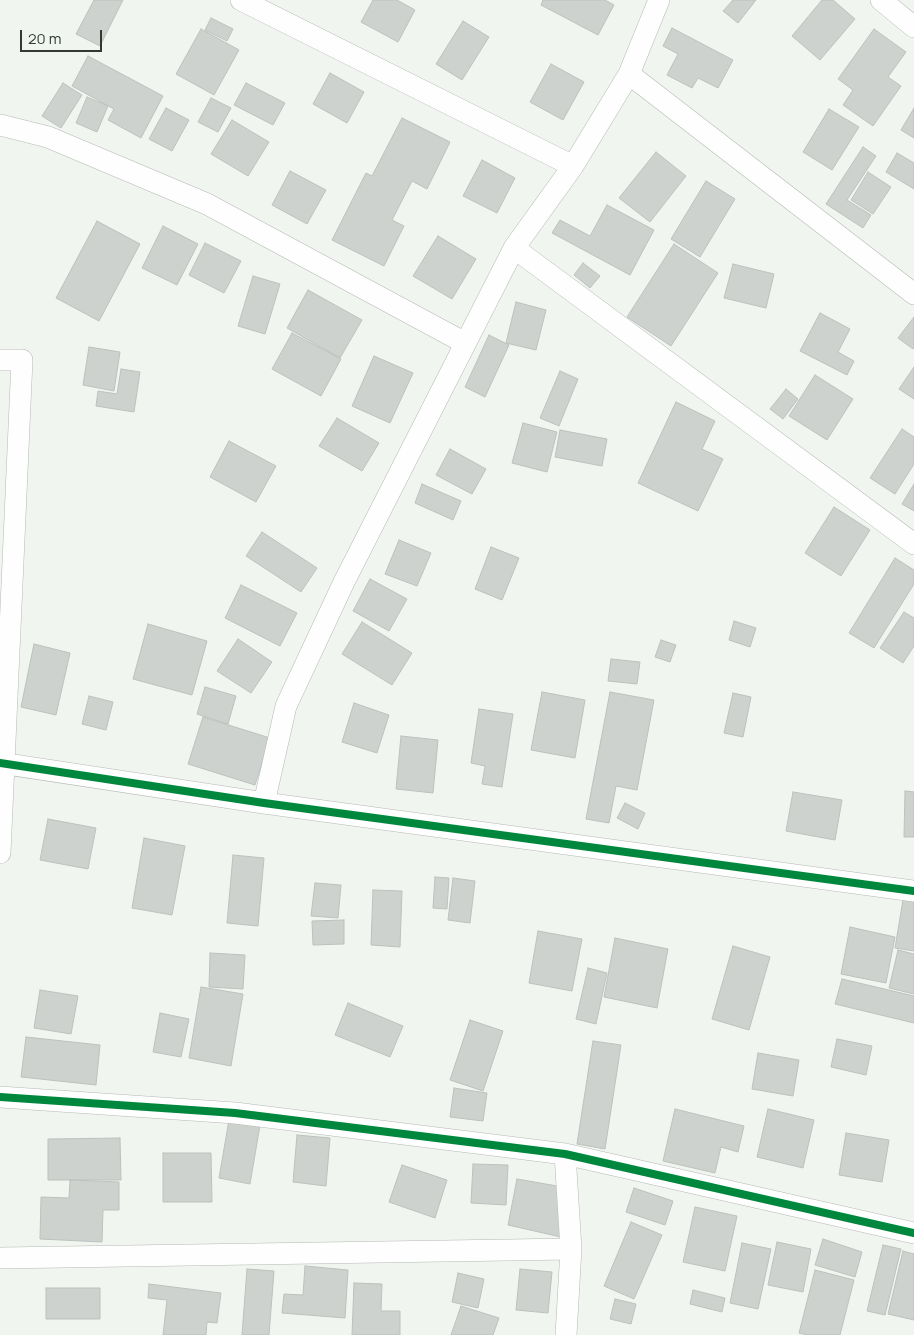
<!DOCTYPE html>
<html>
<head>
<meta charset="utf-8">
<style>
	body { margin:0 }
	#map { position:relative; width:914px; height:1335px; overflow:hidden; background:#f0f5f0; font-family:Manrope,sans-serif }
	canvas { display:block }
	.scale { position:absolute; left:20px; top:30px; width:82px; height:22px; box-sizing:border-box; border:2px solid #343734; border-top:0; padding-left:6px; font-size:15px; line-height:18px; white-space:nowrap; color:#343734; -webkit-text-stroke:4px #eff6ef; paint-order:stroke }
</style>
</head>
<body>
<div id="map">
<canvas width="914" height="1335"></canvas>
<div class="scale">20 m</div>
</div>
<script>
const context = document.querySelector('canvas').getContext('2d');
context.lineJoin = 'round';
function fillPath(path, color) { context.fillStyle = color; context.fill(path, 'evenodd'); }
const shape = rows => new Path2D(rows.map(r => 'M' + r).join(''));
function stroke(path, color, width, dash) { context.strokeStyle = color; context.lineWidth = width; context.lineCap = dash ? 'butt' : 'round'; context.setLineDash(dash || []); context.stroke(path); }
const building = shape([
	[94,0,123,0,100,46,76,34,94,0],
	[373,0,397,0,415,10,398,42,361,22,373,0],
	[543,0,605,0,614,5,598,35,541,5,543,0],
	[733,0,756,0,738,23,723,11,733,0],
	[822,0,833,0,855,19,820,60,792,36,822,0],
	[211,18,233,29,227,41,205,30,211,18],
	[463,21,489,37,462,80,436,64,463,21],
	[672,28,733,60,718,88,698,78,692,88,667,75,678,54,663,46,672,28],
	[201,29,239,50,214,95,176,74,201,29],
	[874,29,906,52,888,77,901,86,873,126,843,105,853,90,838,79,874,29],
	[88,56,163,96,141,138,108,120,114,109,72,86,88,56],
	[551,64,584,82,563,120,530,102,551,64],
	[330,73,364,92,347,123,313,104,330,73],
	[63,83,82,95,61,128,42,116,63,83],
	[246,83,285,103,273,125,234,105,246,83],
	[87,97,108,106,97,132,76,123,87,97],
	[211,98,231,108,218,132,198,122,211,98],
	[166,108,189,120,172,151,149,139,166,108],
	[914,108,914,138,901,130,914,108],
	[829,109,859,127,832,170,803,152,829,109],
	[402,118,450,142,427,189,412,181,392,220,404,226,384,266,332,240,366,173,372,176,402,118],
	[232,120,269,142,248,176,211,154,232,120],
	[863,147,876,156,847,200,871,215,863,228,826,204,863,147],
	[656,152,686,176,650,222,619,198,656,152],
	[897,153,914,163,914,189,886,172,897,153],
	[482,160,515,178,497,213,463,196,482,160],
	[290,171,326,190,307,224,272,205,290,171],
	[868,172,891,187,873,214,851,200,868,172],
	[706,181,735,199,700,257,671,239,706,181],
	[607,205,654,230,630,275,552,233,560,220,590,236,607,205],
	[97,221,140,244,99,321,56,298,97,221],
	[163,226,198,244,177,285,142,268,163,226],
	[438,236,476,259,452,299,413,276,438,236],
	[205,243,241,261,224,293,189,275,205,243],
	[674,244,718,273,671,346,627,317,674,244],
	[583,263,600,276,590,288,574,275,583,263],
	[733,264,774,274,766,308,724,298,733,264],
	[253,276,280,284,265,334,238,326,253,276],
	[308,290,362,320,340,358,287,328,308,290],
	[516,302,546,310,536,350,506,343,516,302],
	[820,313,850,329,838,352,854,361,847,375,800,351,820,313],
	[914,317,914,347,913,349,898,338,914,317],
	[292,333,341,359,321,396,272,369,292,333],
	[489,335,509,345,485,397,465,387,489,335],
	[89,347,120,352,114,391,83,385,89,347],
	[374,356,413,373,390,423,352,406,374,356],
	[914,367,914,399,899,389,914,367],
	[121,369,140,372,134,412,96,406,98,391,117,394,121,369],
	[560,371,578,379,559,426,540,418,560,371],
	[815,375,853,399,827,440,789,416,815,375],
	[786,389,798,399,783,419,770,409,786,389],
	[676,402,715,421,702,449,723,459,698,511,638,483,676,402],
	[337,418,379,443,362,471,319,446,337,418],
	[523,423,557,432,547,472,512,463,523,423],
	[902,429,914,437,914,464,895,494,870,478,902,429],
	[560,430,607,439,602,466,555,457,560,430],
	[229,441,276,466,256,502,210,477,229,441],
	[450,449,486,469,472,494,436,475,450,449],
	[422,484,461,501,453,520,415,503,422,484],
	[914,484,914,511,902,504,914,484],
	[834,507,870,530,841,576,805,553,834,507],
	[262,532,317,568,301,592,246,556,262,532],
	[399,540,431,553,417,586,385,574,399,540],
	[491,547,519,558,502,600,475,589,491,547],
	[895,558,914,570,914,584,874,648,849,633,895,558],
	[370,579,407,599,389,631,353,611,370,579],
	[241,585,297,613,280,646,225,618,241,585],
	[904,612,914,618,914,646,903,663,880,648,904,612],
	[734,621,756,628,750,647,729,640,734,621],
	[362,622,412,653,392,685,342,654,362,622],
	[148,624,207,641,192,695,133,679,148,624],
	[238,639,272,662,251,693,217,671,238,639],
	[661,640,676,645,670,662,655,657,661,640],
	[34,644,70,653,56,715,21,707,34,644],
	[611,659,640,662,637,684,608,681,611,659],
	[205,687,236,696,228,724,197,714,205,687],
	[542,692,585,700,575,758,531,750,542,692],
	[610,692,654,700,637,790,616,786,609,823,586,819,610,692],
	[733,693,751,697,743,737,724,733,733,693],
	[89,696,113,702,106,730,82,724,89,696],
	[354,703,389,715,377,753,342,742,354,703],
	[479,709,513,714,502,787,482,784,485,766,471,763,479,709],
	[203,717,270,738,255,785,188,764,203,717],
	[401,736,438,740,433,793,396,789,401,736],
	[905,791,914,792,914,837,904,837,905,791],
	[793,792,842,800,835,840,786,831,793,792],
	[625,803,645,813,638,829,617,818,625,803],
	[48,819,96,828,88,869,40,860,48,819],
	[144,838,185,846,172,915,132,908,144,838],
	[233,855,264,858,258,926,227,923,233,855],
	[435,877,449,878,447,909,433,908,435,877],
	[453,878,475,881,470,923,448,920,453,878],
	[315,883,341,885,338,918,311,916,315,883],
	[373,890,402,891,400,947,371,945,373,890],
	[903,900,914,901,914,951,895,948,903,900],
	[344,920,344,944,313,945,312,921,344,920],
	[850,927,895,937,886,983,841,974,850,927],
	[538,931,582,939,572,991,529,983,538,931],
	[615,938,668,949,657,1008,604,997,615,938],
	[733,946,770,957,749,1030,712,1019,733,946],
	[898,950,914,954,914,994,889,988,898,950],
	[210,953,245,955,243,989,209,987,210,953],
	[588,968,607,973,596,1024,576,1019,588,968],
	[842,979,914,996,914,1023,835,1004,842,979],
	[201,987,243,994,231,1066,189,1058,201,987],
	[40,990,78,996,71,1034,34,1028,40,990],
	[348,1003,403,1026,390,1057,335,1035,348,1003],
	[160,1013,189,1019,181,1057,153,1052,160,1013],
	[470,1020,503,1031,483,1091,450,1080,470,1020],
	[26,1037,100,1045,96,1085,21,1077,26,1037],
	[837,1039,872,1046,866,1075,831,1067,837,1039],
	[593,1041,621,1045,605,1149,577,1144,593,1041],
	[758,1053,799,1060,793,1096,752,1089,758,1053],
	[454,1088,487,1093,483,1121,450,1117,454,1088],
	[675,1109,744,1126,738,1152,721,1147,715,1173,663,1161,675,1109],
	[768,1109,814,1120,803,1168,757,1157,768,1109],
	[229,1120,260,1125,250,1184,219,1178,229,1120],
	[846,1133,889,1140,882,1182,839,1175,846,1133],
	[297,1135,330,1138,326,1186,293,1182,297,1135],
	[120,1138,121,1180,48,1180,48,1139,120,1138],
	[163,1153,211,1153,212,1202,163,1202,163,1153],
	[473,1164,508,1165,506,1205,471,1203,473,1164],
	[402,1165,447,1180,435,1218,389,1202,402,1165],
	[517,1179,563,1187,561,1237,508,1225,517,1179],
	[70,1180,119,1182,119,1210,103,1210,102,1242,40,1239,41,1197,69,1198,70,1180],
	[634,1188,673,1201,665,1225,626,1212,634,1188],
	[695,1207,737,1216,725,1271,683,1262,695,1207],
	[631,1222,662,1235,634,1299,604,1286,631,1222],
	[823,1239,862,1252,855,1277,815,1265,823,1239],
	[777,1242,811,1249,803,1292,768,1285,777,1242],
	[742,1243,771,1249,758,1309,730,1303,742,1243],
	[883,1245,901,1249,885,1315,867,1311,883,1245],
	[903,1251,914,1254,914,1320,888,1314,903,1251],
	[305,1266,348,1270,345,1318,282,1313,284,1294,303,1295,305,1266],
	[247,1269,274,1271,269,1335,242,1335,247,1269],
	[520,1269,552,1272,548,1313,516,1310,520,1269],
	[815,1270,854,1280,840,1335,807,1335,799,1333,815,1270],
	[458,1273,484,1279,478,1308,452,1302,458,1273],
	[354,1283,382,1284,381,1311,400,1311,400,1335,352,1335,354,1283],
	[149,1284,221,1293,217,1323,207,1322,206,1335,163,1335,167,1300,148,1298,149,1284],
	[46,1288,100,1288,100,1319,46,1319,46,1288],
	[693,1290,725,1298,722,1312,690,1304,693,1290],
	[615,1299,636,1304,631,1324,610,1319,615,1299],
	[461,1306,499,1318,493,1335,451,1335,461,1306]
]);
const minor = shape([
	[241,0,573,166],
	[881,0,914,27],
	[629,74,914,294],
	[0,125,48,137,207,204,465,343],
	[514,248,914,544],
	[0,360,22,360,0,853],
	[0,763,264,803,914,891],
	[264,803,286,706,344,582,514,248,573,166,629,74,659,0],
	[0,1097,235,1113,565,1154,914,1233],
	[565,1154,571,1249,566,1335],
	[0,1258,571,1249]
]);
const cycleway = shape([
	[0,763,264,803,914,891],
	[0,1097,235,1113,565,1154,914,1233]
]);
fillPath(building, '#ced2ce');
stroke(building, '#bdc1bd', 1);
stroke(minor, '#b6b9b5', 22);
stroke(minor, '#fdfefd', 21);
stroke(cycleway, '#00873e', 8);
</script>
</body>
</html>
